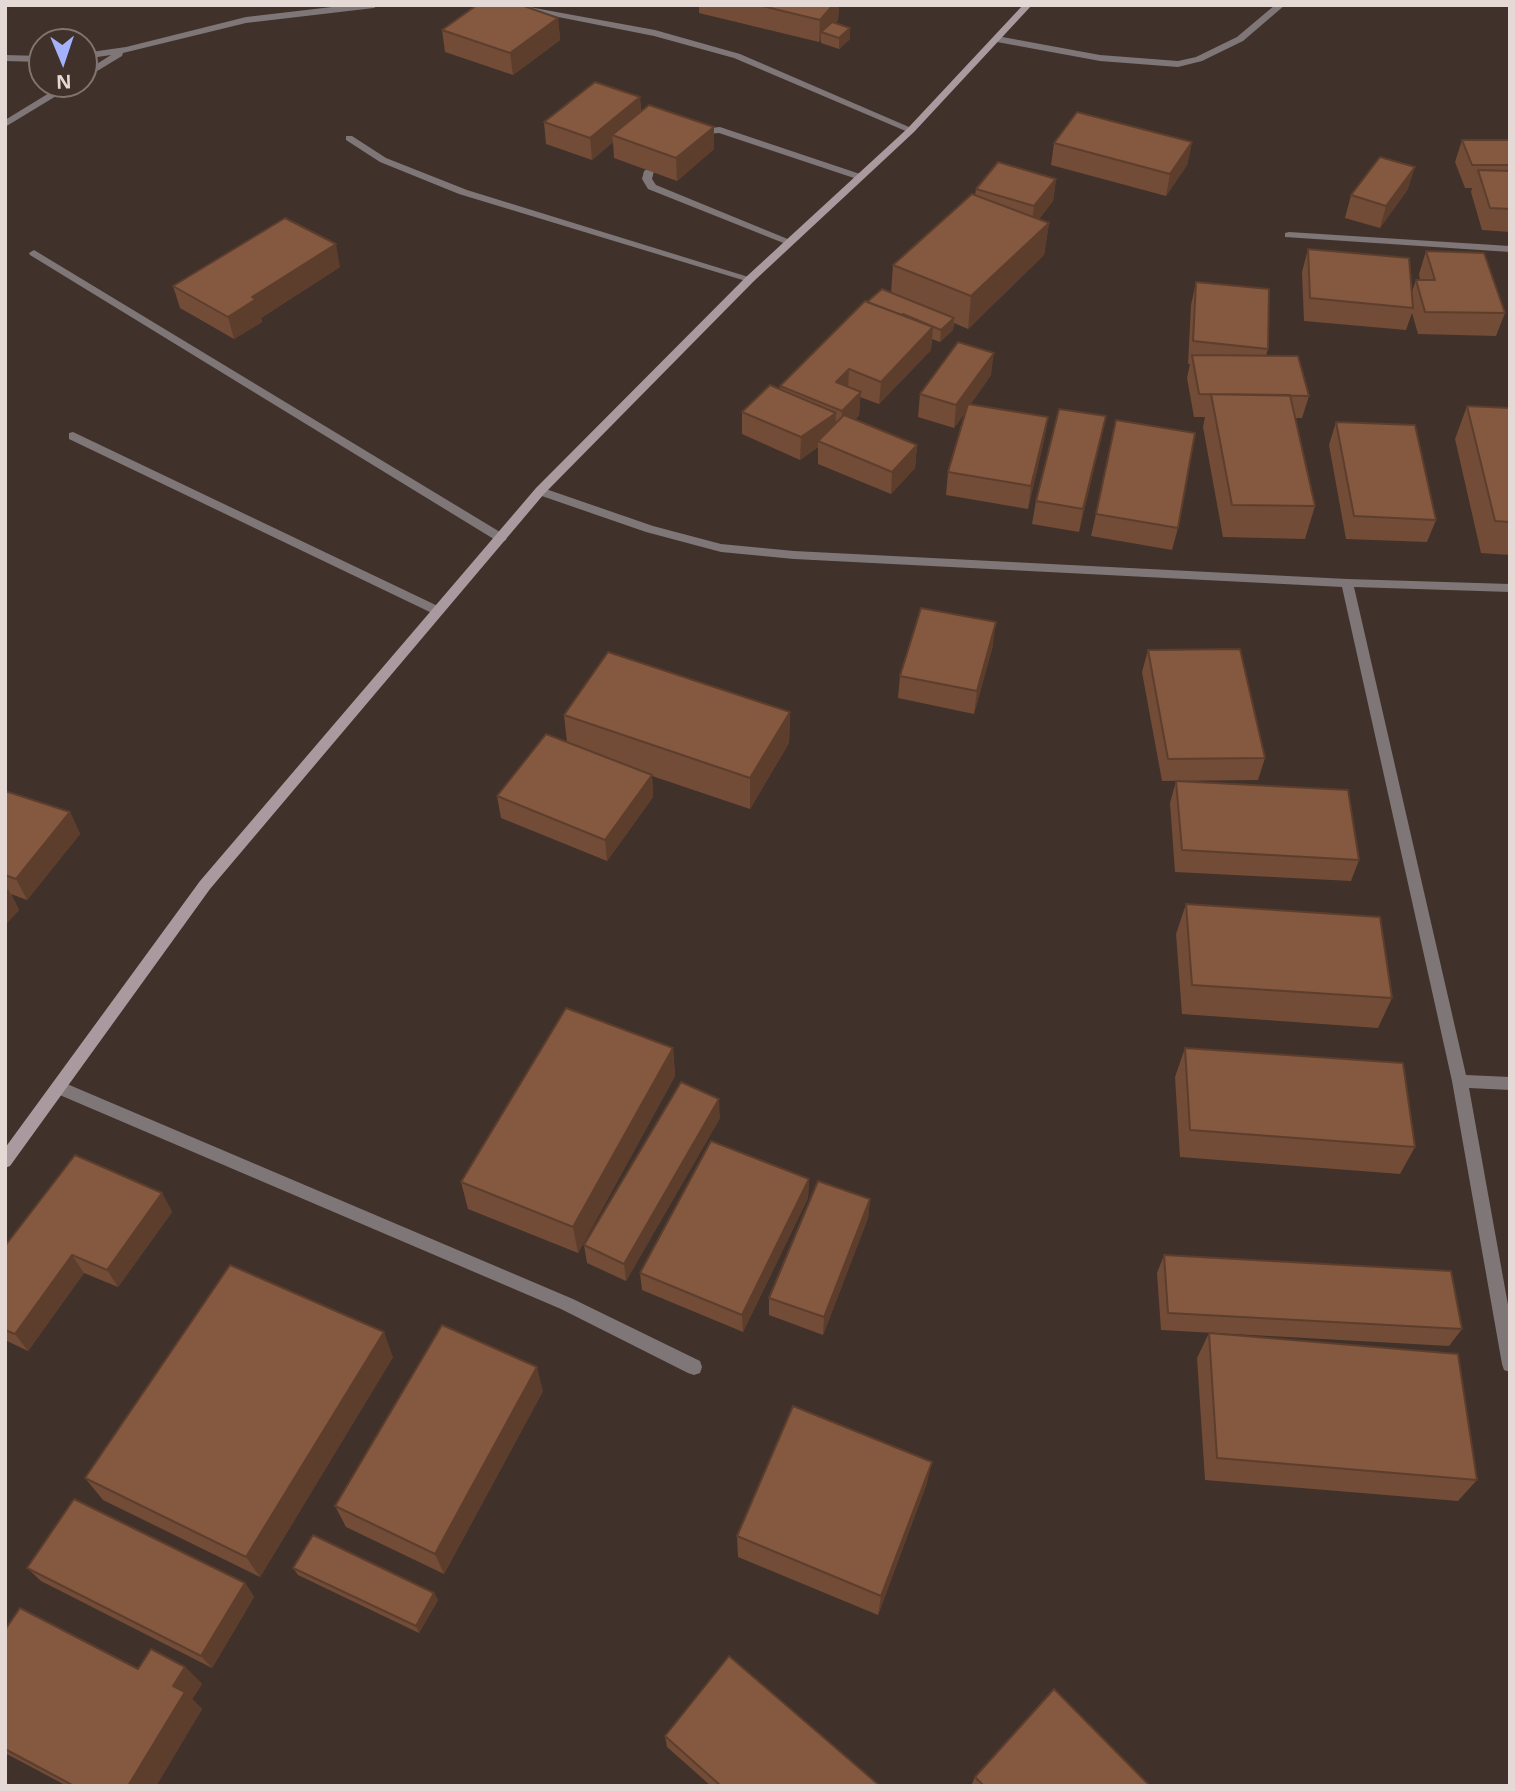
<!DOCTYPE html>
<html>
<head>
<meta charset="utf-8">
<style>
	body { margin:0 }
	#map { position:relative; width:1515px; height:1791px; overflow:hidden; background:#40312a; font-family:"Open Sans",sans-serif }
	canvas { display:block }
	.frame { position:absolute; inset:0; border:7px solid #e4d9d5; pointer-events:none }
	.north { position:absolute; left:28px; top:28px; width:70px; height:70px; box-sizing:border-box; background:#40312a; border:2px solid #82746e; border-radius:50%; rotate:178deg; font-size:19px; font-weight:700; line-height:28px; text-align:center; color:#e4d9d5 }
	.north::after { content:''; display:block; margin:auto; width:24px; height:32px; background:#a4b2fc; clip-path:polygon(50% 0,100% 100%,50% 72%,0 100%) }
</style>
</head>
<body>
<div id="map">
<canvas width="1515" height="1791"></canvas>
<div class="frame"></div>
<div class="north">N</div>
</div>
<script>
const context = document.querySelector('canvas').getContext('2d');
context.lineJoin = 'round';
const shape = rows => new Path2D(rows.map(r => 'M' + r).join(''));
function fillPath(path, color) { context.fillStyle = color; context.fill(path, 'evenodd'); }
function stroke(path, color, width, dash) { context.strokeStyle = color; context.lineWidth = width; context.lineCap = dash ? 'butt' : 'round'; context.setLineDash(dash || []); context.stroke(path); }
const service = shape([
	[720,127,863,175,865,177,857,179,719,133,696,135,691,132,696,129,720,127],
	[346,136,352,136,386,158,467,190,755,279,754,281,746,281,459,194,380,162,346,140,346,136],
	[649,168,654,171,652,179,656,185,795,242,786,244,648,189,642,179,644,171,649,168]
]);
const minor = shape([
	[349,5,378,5,374,8,246,23,123,53,122,56,84,79,84,72,111,55,84,59,84,53,126,47,246,17,349,5],
	[498,5,518,5,655,30,740,54,916,130,908,132,734,58,654,36,498,5],
	[1275,5,1285,5,1243,41,1202,61,1178,67,1100,61,997,42,992,39,997,36,1100,55,1178,61,1196,57,1237,37,1275,5],
	[5,55,42,56,42,62,5,61,5,55],
	[64,84,76,84,5,127,5,120,64,84],
	[1289,232,1510,246,1510,252,1285,237,1285,233,1289,232],
	[34,250,505,535,507,538,505,541,497,541,30,255,29,253,34,250],
	[73,432,442,608,444,611,442,614,434,614,69,439,69,433,73,432],
	[540,487,653,526,721,544,794,551,1347,579,1510,584,1510,592,1354,587,1466,1075,1510,1077,1510,1090,1469,1088,1510,1316,1510,1372,1504,1370,1502,1364,1452,1081,1342,587,794,559,721,552,646,532,536,494,536,488,540,487],
	[60,1081,573,1299,700,1361,702,1367,700,1373,694,1375,688,1373,561,1309,55,1093,52,1088,55,1083,60,1081]
]);
const secondary = shape([
	[1023,5,1032,5,914,132,754,281,544,494,210,889,10,1166,5,1168,5,1148,200,881,536,488,746,277,908,128,1023,5]
]);
const wall = shape([
	[699,5,839,5,838,20,836,23,850,39,839,49,821,43,821,40,819,42,699,13],
	[558,18,560,40,513,75,445,52,442,30],
	[640,97,641,112,714,127,714,149,677,181,614,158,613,142,592,160,546,144,544,122],
	[1462,140,1510,140,1510,232,1482,230,1471,192,1472,188,1465,188,1455,162],
	[1192,142,1187,165,1166,196,1051,165,1054,143],
	[1056,179,1053,201,1039,219,1049,223,1044,255,968,329,954,323,953,330,940,342,932,339,931,350,879,404,860,397,859,415,855,420,917,445,915,468,891,494,818,464,818,447,800,460,742,434,742,412,780,389,780,386,867,302,891,293,893,265,975,195,976,189],
	[1408,189,1380,228,1345,218,1351,195],
	[1308,249,1412,292,1416,280,1420,280,1419,274,1426,251,1505,313,1496,336,1418,334,1412,313,1406,330,1304,321,1302,272],
	[340,267,261,318,262,322,234,339,180,308,173,286],
	[1196,282,1268,349,1266,356,1309,396,1302,418,1296,418,1315,506,1305,539,1223,537,1203,427,1205,417,1194,417,1187,378,1190,364,1188,364,1191,305],
	[991,375,970,405,1048,417,1044,440,1028,509,946,495,948,472,966,411,954,428,918,417,920,394],
	[1467,406,1510,408,1510,555,1481,553,1455,439],
	[1336,422,1436,520,1427,542,1346,539,1329,445],
	[1101,439,1079,532,1032,524,1036,501],
	[1096,514,1178,528,1172,550,1091,536],
	[993,645,974,714,898,698,900,676],
	[1148,650,1265,758,1258,780,1162,781,1142,672],
	[790,712,789,743,750,809,652,776,653,797,607,861,501,818,497,796,567,743,564,715],
	[1176,781,1359,860,1351,881,1175,872,1170,803],
	[5,791,70,812,80,834,27,900,11,894,19,910,5,925],
	[1186,904,1392,998,1378,1028,1182,1014,1176,934],
	[673,1048,675,1076,578,1253,468,1209,461,1182],
	[1185,1048,1415,1147,1400,1174,1180,1157,1175,1077],
	[720,1118,626,1281,587,1263,584,1245],
	[809,1179,808,1198,743,1332,642,1290,640,1273],
	[162,1193,172,1212,118,1287,84,1273,28,1351,5,1340,5,1246],
	[870,1199,868,1218,823,1335,769,1315,769,1298],
	[1164,1255,1462,1329,1449,1346,1161,1330,1157,1273],
	[1209,1333,1477,1480,1458,1501,1205,1480,1197,1358],
	[393,1357,260,1577,103,1500,85,1478],
	[543,1391,444,1574,346,1527,335,1506],
	[927,1483,878,1615,738,1557,737,1536],
	[27,1568,245,1583,254,1597,212,1668,41,1581],
	[293,1568,434,1593,438,1600,419,1633,298,1575],
	[5,1630,138,1669,185,1667,202,1684,192,1699,202,1709,156,1786,67,1786,5,1753],
	[665,1736,880,1786,711,1786,667,1747],
	[975,1777,1150,1786,971,1786]
]);
const shadedWall = shape([
	[833,5,839,5,838,20,827,34,821,32,821,40,819,42,820,20],
	[558,18,560,40,513,75,510,53],
	[850,28,850,39,839,49,839,38],
	[640,97,641,119,612,135,613,142,592,160,590,138],
	[714,127,714,149,677,181,676,158],
	[1192,142,1187,165,1166,196,1170,174],
	[1415,167,1408,189,1380,228,1386,206],
	[1056,179,1053,201,1031,229,1034,206],
	[1049,223,1044,255,968,329,971,296],
	[336,244,340,267,261,318,262,322,234,339,228,317,252,297],
	[954,318,953,330,940,342,941,330],
	[933,327,931,350,879,404,881,382],
	[994,353,991,375,954,428,956,405],
	[849,369,848,392,836,382],
	[861,392,859,415,841,434,842,411],
	[836,413,835,436,818,441,818,447,800,460,801,437],
	[1106,416,1101,439,1079,532,1083,509],
	[1048,417,1044,440,1028,509,1031,486],
	[917,445,915,468,891,494,892,472],
	[996,622,993,645,974,714,977,691],
	[790,712,789,743,750,809,750,778],
	[652,775,653,797,607,861,605,840],
	[70,812,80,834,27,900,16,879],
	[8,889,19,910,5,925,5,892],
	[673,1048,675,1076,578,1253,573,1227],
	[719,1099,720,1118,626,1281,624,1264],
	[809,1179,808,1198,743,1332,742,1315],
	[162,1193,172,1212,118,1287,107,1270],
	[870,1199,868,1218,823,1335,824,1317],
	[72,1255,84,1273,28,1351,15,1334],
	[384,1332,393,1357,260,1577,246,1557],
	[537,1367,543,1391,444,1574,435,1554],
	[932,1462,927,1483,878,1615,881,1596],
	[245,1583,254,1597,212,1668,201,1656],
	[434,1593,438,1600,419,1633,416,1626],
	[185,1667,202,1684,192,1699,202,1709,156,1786,128,1786,173,1686]
]);
const building = shape([
	[477,5,521,5,558,18,510,53,442,30,477,5],
	[758,5,833,5,820,20,758,5],
	[832,22,850,28,839,38,821,32,832,22],
	[595,82,640,97,590,138,544,122,595,82],
	[649,105,714,127,676,158,612,135,649,105],
	[1077,112,1192,142,1170,174,1054,143,1077,112],
	[1462,140,1510,140,1510,165,1472,165,1462,140],
	[1380,157,1415,167,1386,206,1351,195,1380,157],
	[998,162,1056,179,1034,206,976,189,998,162],
	[1478,170,1510,171,1510,209,1490,208,1478,170],
	[972,194,1049,223,971,296,893,265,972,194],
	[285,218,336,244,252,297,256,299,228,317,173,286,285,218],
	[1308,249,1409,258,1413,308,1310,298,1308,249],
	[1426,251,1484,253,1505,313,1425,312,1416,280,1435,280,1426,251],
	[1196,282,1269,289,1268,349,1193,341,1196,282],
	[882,289,954,318,941,330,903,314,902,315,867,302,882,289],
	[865,301,933,327,881,382,849,369,836,382,861,392,842,411,780,386,865,301],
	[958,342,994,353,956,405,920,394,958,342],
	[1192,355,1298,356,1309,396,1199,394,1192,355],
	[770,385,836,413,801,437,742,412,770,385],
	[1211,394,1290,395,1315,506,1232,505,1211,394],
	[968,404,1048,417,1031,486,948,472,968,404],
	[1467,406,1510,408,1510,522,1495,521,1467,406],
	[1059,409,1106,416,1083,509,1036,501,1059,409],
	[844,415,917,445,892,472,818,441,844,415],
	[1116,420,1195,433,1178,528,1096,514,1116,420],
	[1336,422,1415,425,1436,520,1354,516,1336,422],
	[921,608,996,622,977,691,900,676,921,608],
	[1240,649,1265,758,1168,759,1148,650,1240,649],
	[608,652,790,712,750,778,564,715,608,652],
	[546,734,652,775,605,840,497,796,546,734],
	[1176,781,1348,790,1359,860,1182,850,1176,781],
	[5,791,70,812,16,879,5,875,5,791],
	[1186,904,1380,917,1392,998,1192,985,1186,904],
	[566,1008,673,1048,573,1227,461,1182,566,1008],
	[1185,1048,1403,1063,1415,1147,1190,1130,1185,1048],
	[681,1082,719,1099,624,1264,584,1245,681,1082],
	[711,1141,809,1179,742,1315,640,1273,711,1141],
	[75,1155,162,1193,107,1270,72,1255,15,1334,5,1330,5,1246,75,1155],
	[818,1181,870,1199,824,1317,769,1298,818,1181],
	[1164,1255,1451,1271,1462,1329,1168,1313,1164,1255],
	[230,1265,384,1332,246,1557,85,1478,230,1265],
	[442,1325,537,1367,435,1554,335,1506,442,1325],
	[1209,1333,1458,1354,1477,1480,1217,1458,1209,1333],
	[793,1406,932,1462,881,1596,737,1536,793,1406],
	[74,1499,245,1583,201,1656,27,1568,74,1499],
	[313,1535,434,1593,416,1626,293,1568,313,1535],
	[20,1608,138,1669,151,1649,185,1667,173,1686,185,1692,128,1786,74,1786,5,1749,5,1630,20,1608],
	[729,1656,880,1786,721,1786,665,1736,729,1656],
	[1054,1689,1150,1786,984,1786,975,1777,1054,1689]
]);
fillPath(service, '#7f7678');
fillPath(minor, '#7f7678');
fillPath(secondary, '#a89a9e');
fillPath(wall, '#724c37');
fillPath(shadedWall, '#5d3e2d');
fillPath(building, '#855840');
stroke(building, '#5d3e2d', 2);
</script>
</body>
</html>
